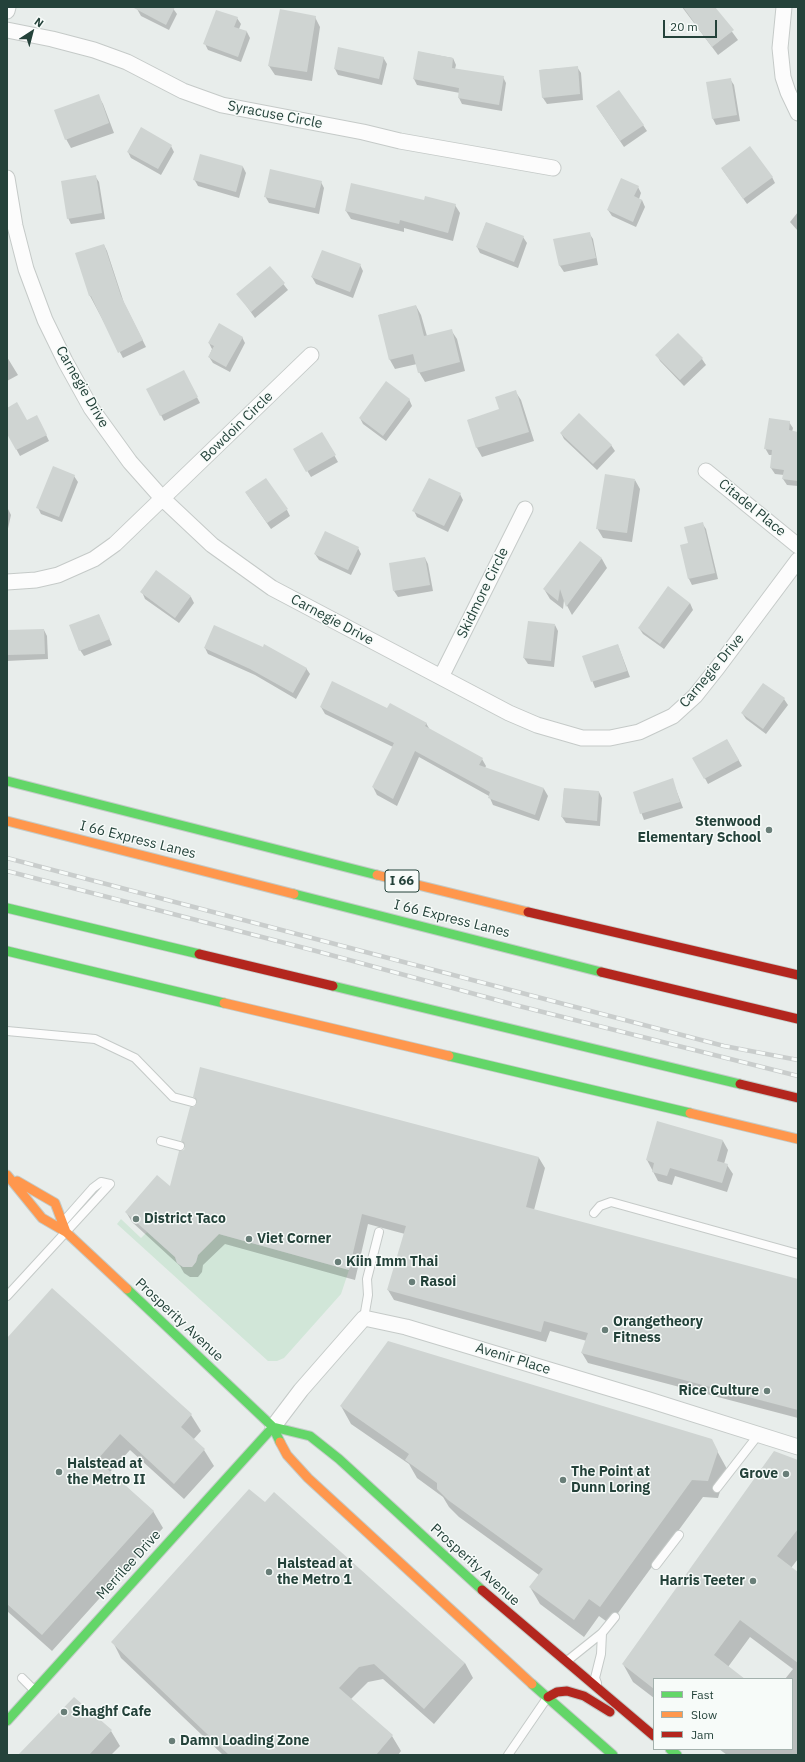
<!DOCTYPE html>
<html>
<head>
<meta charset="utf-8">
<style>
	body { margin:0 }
	#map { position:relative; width:805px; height:1762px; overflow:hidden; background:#e8edeb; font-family:"IBM Plex Sans",sans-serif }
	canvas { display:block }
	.frame { position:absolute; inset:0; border:8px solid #24423a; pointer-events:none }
	.legend { position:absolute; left:653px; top:1678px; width:140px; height:72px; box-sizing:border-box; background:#f7fbf9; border:1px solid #a3b1ad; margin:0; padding:5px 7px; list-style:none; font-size:12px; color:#24423a }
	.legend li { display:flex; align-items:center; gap:8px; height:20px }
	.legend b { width:20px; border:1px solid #a3b1ad }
	.north { position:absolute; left:12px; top:12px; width:40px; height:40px; -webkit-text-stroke:3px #f7fbf9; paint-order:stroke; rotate:36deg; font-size:11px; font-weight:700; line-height:16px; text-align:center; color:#24423a }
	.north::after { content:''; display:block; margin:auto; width:14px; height:18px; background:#24423a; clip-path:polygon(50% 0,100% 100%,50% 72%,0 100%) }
	.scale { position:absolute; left:663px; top:20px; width:54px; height:18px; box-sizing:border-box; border:2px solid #24423a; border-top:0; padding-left:5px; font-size:12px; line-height:14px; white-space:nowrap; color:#24423a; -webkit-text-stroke:3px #f7fbf9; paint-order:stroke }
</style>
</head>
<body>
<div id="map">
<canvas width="805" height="1762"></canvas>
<div class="frame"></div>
<ul class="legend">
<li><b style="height:5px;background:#63d668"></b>Fast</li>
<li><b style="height:5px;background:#ff974d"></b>Slow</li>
<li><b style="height:5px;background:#b3261e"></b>Jam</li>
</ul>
<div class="north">N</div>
<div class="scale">20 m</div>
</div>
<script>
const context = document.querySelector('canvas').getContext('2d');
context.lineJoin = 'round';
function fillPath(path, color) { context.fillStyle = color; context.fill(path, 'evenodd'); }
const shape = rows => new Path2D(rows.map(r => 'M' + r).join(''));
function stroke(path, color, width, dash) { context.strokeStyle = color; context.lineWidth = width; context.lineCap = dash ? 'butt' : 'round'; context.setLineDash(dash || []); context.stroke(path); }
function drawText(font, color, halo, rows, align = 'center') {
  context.font = font + ' "IBM Plex Sans",sans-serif'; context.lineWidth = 3; context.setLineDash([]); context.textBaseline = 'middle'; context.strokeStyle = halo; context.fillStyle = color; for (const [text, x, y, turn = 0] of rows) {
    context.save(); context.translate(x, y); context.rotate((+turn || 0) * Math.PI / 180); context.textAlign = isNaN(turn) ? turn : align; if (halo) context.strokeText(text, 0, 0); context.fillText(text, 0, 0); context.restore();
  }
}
const green = shape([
	[121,1219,141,1238,147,1232,175,1257,177,1263,183,1267,192,1267,196,1262,198,1255,219,1234,349,1270,341,1294,284,1358,277,1361,268,1361,117,1224]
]);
const shadow = shape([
	[139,7,172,7,177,14,169,30,141,16,137,9],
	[682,7,714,7,738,40,718,55],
	[315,17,320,27,312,81,275,75,269,66],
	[237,18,241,24,239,29,247,32,250,38,241,62,208,50,205,44],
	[419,52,453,58,456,65,455,69,503,77,506,83,502,111,462,104,459,98,460,93,417,85,414,79],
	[383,57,387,64,382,85,338,75,335,69],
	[577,67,581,73,583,100,547,104,543,98,540,70],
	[730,79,734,85,740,121,716,125,713,119],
	[98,95,103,104,114,133,71,148,66,139],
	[597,107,643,125,647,131,624,147],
	[171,146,174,152,161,175,131,158,128,152],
	[201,155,243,167,246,173,239,198,198,186,194,179],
	[722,169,772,177,775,183,747,204],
	[95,176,99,182,105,219,71,224,68,218],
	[321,182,324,188,319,214,269,203,265,196],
	[352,184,425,201,455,205,460,213,453,241,404,228,404,232,351,219,346,211],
	[638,187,641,193,639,199,642,200,645,207,636,227,612,216,608,210],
	[798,212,798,231,790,222],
	[486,223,523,237,527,243,518,268,480,253,477,247],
	[589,233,593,239,598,265,564,272,560,266,554,240],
	[104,245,107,251,124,303,146,347,123,358,90,296],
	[360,265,363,271,353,298,316,284,312,277],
	[270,267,288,290,255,318,238,294],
	[416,306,421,315,427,336,451,330,457,339,465,371,425,382,419,372,417,364,395,369,390,360,379,315],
	[242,337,245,343,230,372,213,363,209,357,212,349,209,343],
	[657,355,702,359,706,365,684,386,660,361],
	[7,357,18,375,7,381],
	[187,378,200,403,164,421,161,415],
	[515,391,521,400,534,441,482,457,477,448,468,420,500,410],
	[409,399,412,406,386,441,363,424,360,418],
	[7,409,26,421,40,422,49,441,20,456,7,432],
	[789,422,793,428,792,432,798,433,798,486,787,485,783,479,784,475,775,474,771,468,773,455,769,455,765,448],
	[322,433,338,462,311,477,294,449],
	[561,433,611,445,615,451,597,470,564,439],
	[74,476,78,482,62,522,41,514,38,508],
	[635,480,640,489,632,542,603,538,597,528],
	[246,493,287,510,290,516,271,529],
	[460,494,463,500,448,532,417,517,414,511],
	[7,507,11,515,7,533],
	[702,523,706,529,718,579,692,585,689,579,681,546,690,543],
	[580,542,602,559,607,568,572,615,564,600,563,609,550,599,544,589],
	[358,548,361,554,351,575,319,560,315,554],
	[425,558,428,564,433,591,398,597,394,591],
	[156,572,191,597,194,603,179,623,145,599,142,592],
	[690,603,693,610,664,649,643,634,639,628],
	[99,615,112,645,84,656,80,650],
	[555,625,558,631,554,667,528,664,524,658],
	[44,630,47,636,48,659,7,661,7,631],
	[618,645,630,677,595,688,583,657],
	[205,648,306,668,310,674,296,699,255,675,208,654],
	[784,699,788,705,766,734,746,719,742,713],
	[321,707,388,709,426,723,430,730,482,759,486,766,485,768,544,789,548,796,539,821,493,805,489,796,419,757,397,806,377,795,373,787,393,747,325,714],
	[727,740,742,766,708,784,694,758],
	[672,779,683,808,644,820,634,793],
	[564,789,599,792,602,798,600,826,566,823,562,817],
	[194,1096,539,1158,545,1168,534,1210,798,1280,798,1418,588,1363,582,1353,587,1341,550,1331,546,1342,394,1300,388,1290,405,1234,368,1224,355,1280,225,1244,203,1265,202,1272,198,1277,190,1277,184,1273,180,1266,132,1222,126,1212,171,1188,186,1147,182,1141,194,1108,198,1104],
	[723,1141,728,1150,724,1164,727,1165,733,1174,727,1192,675,1176,672,1185,658,1181,647,1160],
	[7,1339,191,1415,201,1431,193,1440,204,1450,214,1466,184,1499,130,1450,110,1472,153,1511,163,1528,52,1651,7,1611],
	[341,1406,711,1440,727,1469,718,1498,703,1497,610,1624,599,1616,584,1637,540,1604,530,1587,539,1575,459,1517,449,1507,443,1497,417,1478,409,1464,351,1424],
	[798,1461,798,1559,791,1568,798,1573,798,1755,727,1755,719,1749,792,1749,792,1679,785,1679,793,1669,750,1637,728,1667,743,1679,654,1679,654,1698,633,1682,623,1664],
	[113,1642,465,1663,473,1678,434,1724,383,1679,368,1682,351,1699,392,1736,401,1751,398,1755,223,1755,121,1658],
	[111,1731,120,1746,111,1755,19,1755]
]);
const building = shape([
	[132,7,175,7,166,25],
	[683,7,715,7,734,30,712,47],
	[280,9,316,16,307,72,268,66],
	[216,10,238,17,234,27,247,31,238,57,203,44],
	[338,47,384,57,379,79,334,69],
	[418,51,453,58,452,68,504,76,499,105,458,98,459,88,413,79],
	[578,66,580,94,542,98,539,70],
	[731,78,737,115,712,119,706,82],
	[619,90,644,125,620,141,596,106],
	[99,94,109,123,65,140,54,110],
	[141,127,172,145,158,169,127,152],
	[750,146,773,177,743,199,721,168],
	[200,154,243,166,236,192,193,180],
	[270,169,322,181,315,208,264,197],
	[96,175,102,213,67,219,61,181],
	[621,178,639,186,634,196,642,200,633,222,607,210],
	[351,183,424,200,425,196,456,204,448,233,400,220,399,224,345,211],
	[486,222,524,236,514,262,476,247],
	[590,232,596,258,559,266,553,239],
	[104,244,121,296,143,340,118,353,91,296,89,296,75,253],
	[322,250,361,264,350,292,311,277],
	[270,266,285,283,251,312,236,294],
	[416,305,424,336,452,329,460,362,418,373,413,354,389,360,378,315],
	[219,323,243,337,226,367,208,357,214,346,208,343],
	[678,333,703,358,680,380,655,355],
	[184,370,198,397,160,416,146,389],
	[386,381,410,399,383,436,359,418],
	[516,390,529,432,476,448,467,420,499,409,495,397],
	[17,402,27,420,37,415,47,435,16,450,7,434,7,408],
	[579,413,612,445,593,464,560,433],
	[769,418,790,421,789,430,798,432,798,481,782,479,784,470,770,468,772,450,764,449],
	[322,432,336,455,306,472,293,449],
	[53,466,75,475,59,517,36,508],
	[605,474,635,479,627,533,596,529],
	[266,478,288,509,267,523,245,492],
	[429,478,461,493,444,526,412,511],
	[703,522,715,573,688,579,680,545,688,543,684,527],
	[325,531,359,547,348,570,314,554],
	[580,541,602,558,566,607,560,589,558,601,543,589],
	[425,557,430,585,393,591,389,563],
	[156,570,191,596,175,618,140,592],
	[668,586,690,603,660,644,638,628],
	[99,614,110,639,79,651,69,625],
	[528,621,555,624,551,661,523,658],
	[214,625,263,647,264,644,307,668,293,693,250,669,204,648],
	[44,629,45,654,7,655,7,630],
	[618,644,627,671,591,682,582,656],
	[332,681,387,708,390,703,427,723,425,726,483,758,479,765,544,788,535,815,488,798,490,792,415,751,393,799,372,787,394,743,320,707],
	[763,683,785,698,763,729,741,713],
	[727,739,739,760,704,779,692,758],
	[673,778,680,802,640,814,633,792],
	[564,788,599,791,597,821,561,817],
	[200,1067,539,1157,526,1207,798,1279,798,1410,581,1353,588,1333,544,1321,541,1332,387,1290,406,1226,362,1214,349,1270,219,1234,198,1255,196,1262,192,1267,183,1267,177,1263,175,1257,125,1212,157,1175,170,1186,179,1151,184,1150,185,1147,184,1142,181,1141,190,1107,194,1107,197,1103,196,1098,193,1097],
	[657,1121,723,1140,717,1161,728,1164,722,1183,670,1168,667,1176,652,1172,654,1163,646,1160],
	[52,1288,192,1414,181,1427,205,1449,174,1484,120,1434,97,1460,154,1511,42,1635,7,1604,7,1338],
	[388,1341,712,1439,718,1451,708,1481,692,1480,600,1607,589,1599,574,1620,529,1587,543,1569,448,1500,437,1489,437,1483,405,1460,409,1454,340,1406],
	[774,1451,798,1460,798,1529,777,1556,798,1572,798,1663,740,1620,714,1655,745,1679,654,1679,654,1689,622,1664],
	[249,1489,265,1502,274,1492,465,1663,424,1709,374,1664,359,1667,355,1671,339,1688,393,1735,376,1755,229,1755,111,1642],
	[74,1697,112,1730,89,1755,18,1755]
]);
const lane = shape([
	[7,1031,95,1039,135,1058,173,1097,192,1102],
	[161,1141,180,1146],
	[594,1213,600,1206,611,1202,798,1254],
	[7,1296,110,1184,101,1182,93,1188,63,1222],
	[364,1318,368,1295,367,1279,379,1232],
	[717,1488,759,1434],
	[656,1565,679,1535],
	[567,1661,602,1633,615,1617],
	[22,1678,34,1690],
	[597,1683,595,1678,601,1654,602,1633],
	[508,1755,547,1698]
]);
const street = shape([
	[784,7,780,48,783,77,788,92,798,113],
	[7,11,8,7],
	[7,30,52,39,94,50,127,62,183,91,222,105,363,132,400,141,553,168],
	[7,178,15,226,26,269,45,320,65,361,91,408,130,462,162,498,212,545,272,588,509,713,537,725,582,738,610,738,639,732,673,716,695,696,718,667,798,560],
	[706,471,798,546],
	[7,582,36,580,58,575,94,559,115,544,311,355],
	[441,677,525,509],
	[273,1427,301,1390,364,1318,406,1327,649,1400,798,1447]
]);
const fast = shape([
	[7,781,377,875],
	[294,894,601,972],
	[7,908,199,954],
	[7,951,224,1003],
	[333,986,740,1084],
	[449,1056,690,1113],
	[127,1289,273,1427,280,1442],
	[273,1427,310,1436,339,1459,482,1590],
	[532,1684,613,1755],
	[7,1721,273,1427],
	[670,1749,677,1755]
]);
const slow = shape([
	[7,821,294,894],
	[377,875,528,912],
	[224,1003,449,1056],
	[690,1113,798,1139],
	[7,1175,42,1218,66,1232,127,1289],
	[17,1181,55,1203,66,1232],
	[280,1442,287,1455,308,1478,532,1684]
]);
const jam = shape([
	[528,912,798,975],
	[199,954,333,986],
	[601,972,798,1019],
	[740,1084,798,1098],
	[482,1590,654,1736],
	[548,1697,557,1692,567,1691,584,1696,610,1712]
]);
const rail = shape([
	[7,858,724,1046,798,1060],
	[7,871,316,951,519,1006,798,1076]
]);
const markers = [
	[769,830,4,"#697e78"],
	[136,1219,4,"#697e78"],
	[249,1239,4,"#697e78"],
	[338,1262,4,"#697e78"],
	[412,1282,4,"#697e78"],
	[605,1330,4,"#697e78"],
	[767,1391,4,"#697e78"],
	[59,1472,4,"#697e78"],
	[786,1474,4,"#697e78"],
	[563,1480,4,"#697e78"],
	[269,1572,4,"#697e78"],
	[753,1581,4,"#697e78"],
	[64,1712,4,"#697e78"],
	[172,1741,4,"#697e78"]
];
const shields = [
	[402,881,34]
];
const shieldNames = [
	["I 66",402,881]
];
const streetNames = [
	["Syracuse Circle",275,115,11],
	["Carnegie Drive",82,387,60],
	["Bowdoin Circle",237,427,-44],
	["Citadel Place",752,508,39],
	["Skidmore Circle",483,593,-64],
	["Carnegie Drive",332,620,28],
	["Carnegie Drive",712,671,-50],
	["I 66 Express Lanes",138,840,14],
	["I 66 Express Lanes",452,919,14],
	["Prosperity Avenue",179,1320,43],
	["Avenir Place",513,1359,17],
	["Merrilee Drive",129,1565,-48],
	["Prosperity Avenue",475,1565,42]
];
const poiNames = [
	["Stenwood",761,822,"right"],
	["Elementary School",761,838,"right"],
	["District Taco",144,1219],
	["Viet Corner",257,1239],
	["Kiin Imm Thai",346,1262],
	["Rasoi",420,1282],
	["Orangetheory",613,1322],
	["Fitness",613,1338],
	["Rice Culture",759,1391,"right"],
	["Halstead at",67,1464],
	["the Metro II",67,1480],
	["The Point at",571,1472],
	["Dunn Loring",571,1488],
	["Grove",778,1474,"right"],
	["Halstead at",277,1564],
	["the Metro 1",277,1580],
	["Harris Teeter",745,1581,"right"],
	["Shaghf Cafe",72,1712],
	["Damn Loading Zone",180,1741]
];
fillPath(green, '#d1e6d8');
fillPath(shadow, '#0003');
fillPath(building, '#cfd4d2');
stroke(lane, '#c5cac8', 10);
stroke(street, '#c5cac8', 17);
stroke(fast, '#c3cbc8', 11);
stroke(slow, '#c3cbc8', 11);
stroke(jam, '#c3cbc8', 11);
stroke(lane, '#fcfcfc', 8);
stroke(street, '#fcfcfc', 15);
stroke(fast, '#63d668', 9);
stroke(slow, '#ff974d', 9);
stroke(jam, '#b3261e', 9);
stroke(rail, '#c9cdcc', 4.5);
stroke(rail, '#f7fbf9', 3, [9]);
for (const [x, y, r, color] of markers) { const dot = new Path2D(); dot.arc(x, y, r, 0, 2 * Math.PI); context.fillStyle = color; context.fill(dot); stroke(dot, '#f7fbf9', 1.5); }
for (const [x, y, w] of shields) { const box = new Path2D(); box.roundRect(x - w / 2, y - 11, w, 22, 3); context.fillStyle = '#f7fbf9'; context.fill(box); stroke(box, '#24423a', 1); }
drawText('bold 13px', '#24423a', null, shieldNames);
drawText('14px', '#24423a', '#f7fbf9', streetNames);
drawText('bold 14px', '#24423a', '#f7fbf9', poiNames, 'left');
</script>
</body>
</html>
